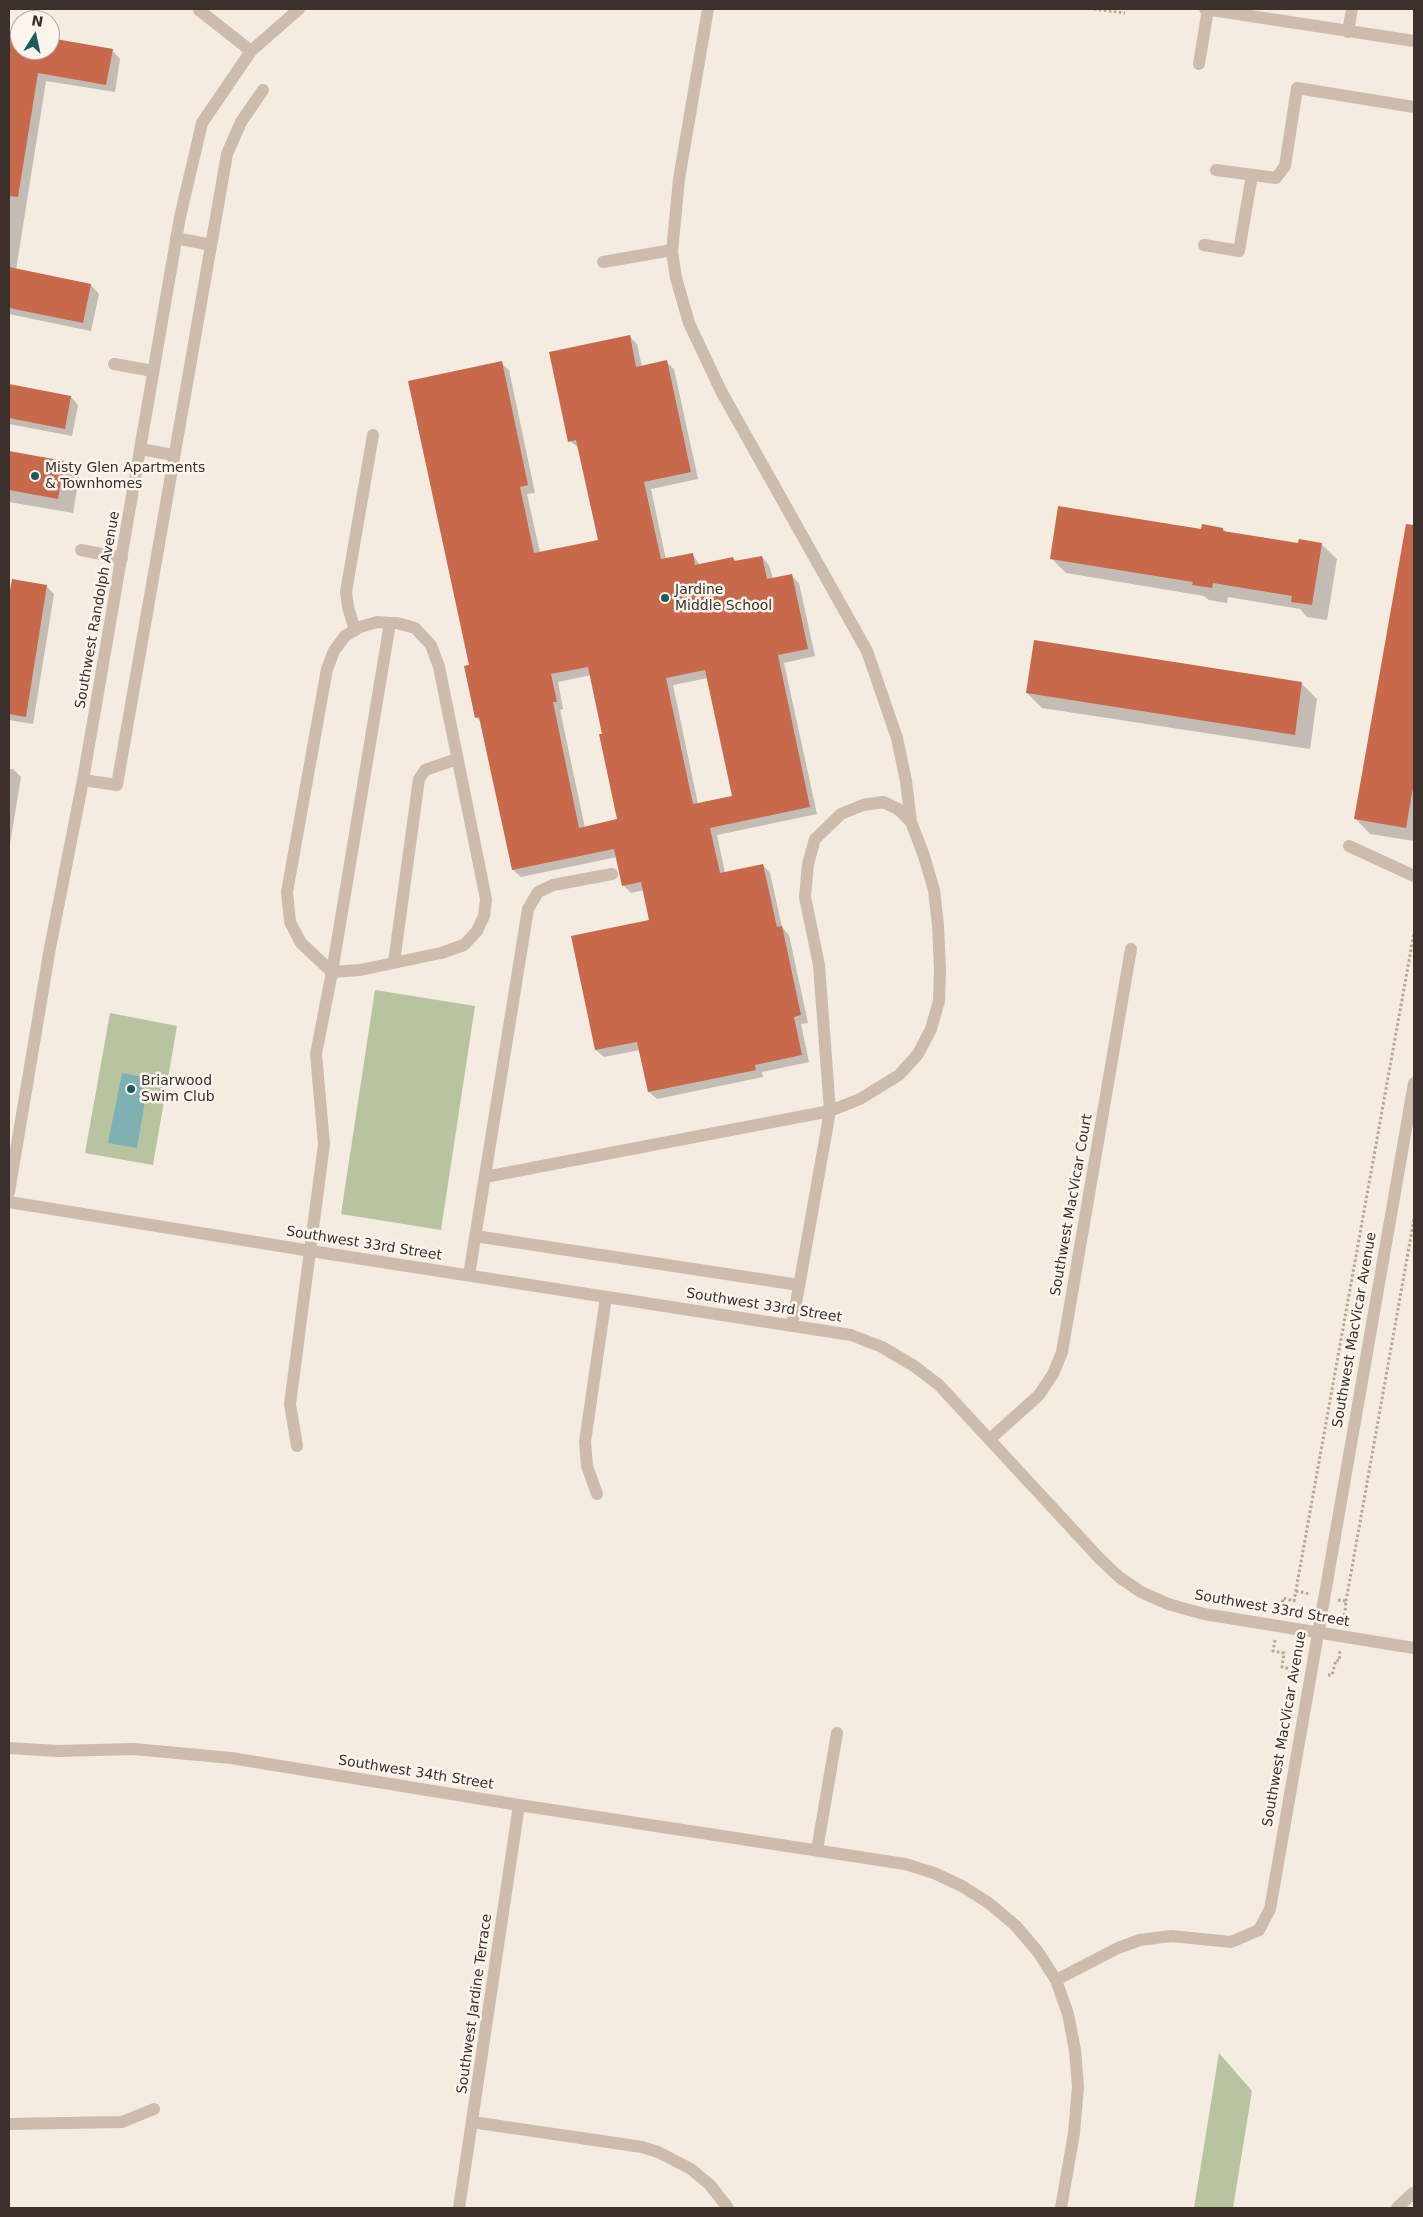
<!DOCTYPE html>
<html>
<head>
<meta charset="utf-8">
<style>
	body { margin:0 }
	#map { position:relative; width:1423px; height:2217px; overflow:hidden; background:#f4ebe1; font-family:"DejaVu Sans",sans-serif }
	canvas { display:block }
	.frame { position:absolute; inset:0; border:10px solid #3b302b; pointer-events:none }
	.north { position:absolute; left:10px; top:10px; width:50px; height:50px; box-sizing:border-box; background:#fbf5ee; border:1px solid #aea6a0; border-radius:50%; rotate:10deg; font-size:14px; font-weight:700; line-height:20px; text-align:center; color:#3b302b }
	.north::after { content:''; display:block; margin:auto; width:18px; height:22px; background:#1f5a5e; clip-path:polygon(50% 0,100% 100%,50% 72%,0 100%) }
</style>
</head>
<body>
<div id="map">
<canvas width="1423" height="2217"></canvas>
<div class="frame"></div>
<div class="north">N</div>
</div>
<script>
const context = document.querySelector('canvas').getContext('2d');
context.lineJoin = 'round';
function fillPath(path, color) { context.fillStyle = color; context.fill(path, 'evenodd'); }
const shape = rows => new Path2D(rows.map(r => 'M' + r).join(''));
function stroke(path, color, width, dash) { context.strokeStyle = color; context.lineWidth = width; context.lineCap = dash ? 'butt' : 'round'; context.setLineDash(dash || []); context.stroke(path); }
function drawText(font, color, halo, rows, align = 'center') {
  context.font = font + ' "DejaVu Sans",sans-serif'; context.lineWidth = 5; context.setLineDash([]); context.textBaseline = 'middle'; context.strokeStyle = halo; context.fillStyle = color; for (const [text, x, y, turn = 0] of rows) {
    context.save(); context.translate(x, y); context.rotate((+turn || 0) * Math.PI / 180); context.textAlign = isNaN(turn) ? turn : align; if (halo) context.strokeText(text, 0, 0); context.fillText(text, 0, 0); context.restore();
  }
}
const green = shape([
	[375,990,475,1006,441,1230,341,1214],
	[110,1013,177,1026,153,1165,85,1153],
	[1219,2053,1252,2091,1233,2208,1194,2208]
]);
const water = shape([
	[122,1073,149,1078,137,1148,108,1143]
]);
const shadow = shape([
	[9,33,20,35,20,50,50,50,50,40,112,50,120,59,115,92,46,81,16,270,91,285,99,294,91,331,9,314],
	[629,336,637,344,642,367,666,362,674,369,698,479,651,489,666,560,692,554,700,565,733,558,737,562,762,557,769,565,773,579,791,575,799,583,815,656,784,663,817,814,717,835,725,873,763,865,770,873,782,927,789,935,808,1023,801,1024,809,1062,762,1072,763,1077,657,1099,649,1092,640,1050,604,1057,596,1050,572,937,650,921,644,890,631,893,623,885,617,857,521,877,513,870,482,723,477,718,471,666,501,363,509,370,535,493,527,494,540,553,599,541,579,448,570,441],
	[591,675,619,820,585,828,560,710,563,709,558,682],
	[708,678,734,797,698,804,673,685],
	[9,385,71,397,78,405,72,436,9,424],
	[9,453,64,462,79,477,73,513,9,502],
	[1223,529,1227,533,1299,545,1321,544,1337,559,1327,620,1307,617,1300,609,1228,597,1227,603,1209,600,1204,596,1066,573,1051,558,1202,530],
	[1405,533,1414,535,1414,841,1370,834,1355,818],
	[13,581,46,586,54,594,33,724,9,720,9,604],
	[1302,684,1317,699,1310,749,1042,708,1027,693],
	[9,769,13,769,21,777,9,850]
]);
const building = shape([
	[9,31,20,33,20,50,50,50,50,38,113,49,106,85,38,73,18,197,9,196],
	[9,267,91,284,83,323,9,308],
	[630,335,636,367,667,360,691,472,644,482,661,559,693,553,695,565,733,557,734,561,762,556,767,579,792,574,808,649,778,655,810,807,710,828,720,873,763,864,777,927,782,926,801,1015,794,1017,802,1055,755,1065,756,1070,648,1092,637,1042,595,1050,571,936,649,920,641,882,622,886,614,849,512,870,479,717,475,718,464,666,469,665,408,381,502,361,528,485,520,487,534,553,598,540,576,440,568,442,549,352],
	[588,667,602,734,599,734,617,819,579,828,553,702,557,702,551,674],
	[705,670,732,796,693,804,666,678],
	[9,384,71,396,65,429,9,418],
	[9,451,64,461,58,499,9,490],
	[1058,506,1201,529,1202,524,1223,528,1223,531,1298,543,1299,539,1322,543,1312,605,1291,602,1292,596,1213,583,1212,588,1192,585,1193,582,1050,559],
	[1406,524,1414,525,1414,782,1406,828,1354,819],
	[12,579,47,585,26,717,9,714,9,596],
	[1034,640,1302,682,1295,735,1026,693]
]);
const path = shape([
	[1094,9,1125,13],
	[1296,1591,1310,1594],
	[1338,1600,1346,1601,1344,1620],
	[1346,1601,1414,1219],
	[1281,1612,1283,1598,1294,1601,1414,933],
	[1275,1640,1273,1651,1284,1653,1282,1667,1297,1670],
	[1328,1675,1332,1675,1336,1660,1339,1661,1340,1651]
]);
const minor = shape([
	[708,9,679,179,672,252,676,278,689,323,721,391,867,651,897,738,906,781,911,822],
	[1205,9,1414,41],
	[199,10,251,51],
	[1348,32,1352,9],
	[1199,64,1208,9],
	[1216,170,1276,178,1285,166,1297,88,1414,107],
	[176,238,211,245],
	[1204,245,1239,251,1252,175],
	[603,262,672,250],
	[114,364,153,371],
	[140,449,174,455],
	[81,550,122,558],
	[355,630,348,607,346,592,373,435],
	[83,780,117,785,227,154,241,122,263,90],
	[1349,846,1414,876],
	[394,962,419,779,425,770,457,759],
	[485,1177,830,1111,819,965,805,897,808,864,815,839,841,814,863,805,883,802,898,809,911,822,924,856,934,890,938,925,940,970,939,1001,931,1029,918,1054,899,1075,860,1099,830,1111,792,1326],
	[9,1192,50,948,83,780,180,217,202,123,251,51,299,9],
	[9,1202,311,1251,851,1335,882,1347,914,1366,939,1385,1100,1559,1119,1577,1141,1592,1168,1604,1204,1614,1414,1648],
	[475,1236,799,1285],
	[469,1275,528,909,538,892,553,885,612,874],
	[990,1439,1039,1395,1053,1374,1062,1352,1131,949],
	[297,1446,290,1404,324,1144,316,1054,332,972,301,943,290,922,287,892,327,669,334,651,345,636,360,627,377,622,390,623,397,623,415,628,431,645,439,667,486,899,484,916,477,931,464,945,441,953,360,970,332,972,390,623],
	[597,1494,587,1466,585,1442,606,1297],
	[9,1748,58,1751,134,1749,231,1758,519,1805,905,1864,934,1873,962,1886,990,1904,1016,1926,1038,1952,1056,1980,1068,2014,1075,2050,1078,2087,1074,2133,1061,2208],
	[817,1850,837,1733],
	[1056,1980,1118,1948,1140,1940,1171,1936,1231,1942,1259,1930,1270,1909,1414,1083],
	[472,2122,642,2147,658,2152,691,2169,710,2185,728,2208],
	[9,2124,122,2122,154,2109],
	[459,2208,519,1805],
	[1397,2208,1413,2193]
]);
const markers = [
	[35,476,5,"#1f5a5e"],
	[665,598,5,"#1f5a5e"],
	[131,1089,5,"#1f5a5e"]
];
const poiNames = [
	["Misty Glen Apartments",45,468],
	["& Townhomes",45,484],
	["Jardine",675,590],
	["Middle School",675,606],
	["Briarwood",141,1081],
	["Swim Club",141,1097]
];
const streetNames = [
	["Southwest Randolph Avenue",98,610,-80],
	["Southwest MacVicar Court",1072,1205,-80],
	["Southwest 33rd Street",364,1244,9],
	["Southwest 33rd Street",764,1306,9],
	["Southwest MacVicar Avenue",1355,1330,-80],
	["Southwest 33rd Street",1272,1609,10],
	["Southwest MacVicar Avenue",1285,1729,-80],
	["Southwest 34th Street",416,1773,9],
	["Southwest Jardine Terrace",475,2004,-82]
];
fillPath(green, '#b8c4a0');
fillPath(water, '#7fb0b2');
fillPath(shadow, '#0003');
fillPath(building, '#c8694b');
stroke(path, '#b9a596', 3, [2.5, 2.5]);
stroke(minor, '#cdbbac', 12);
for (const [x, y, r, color] of markers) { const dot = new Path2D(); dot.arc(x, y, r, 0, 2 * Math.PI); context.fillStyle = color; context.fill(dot); stroke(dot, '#fbf5ee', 2); }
drawText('14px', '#3b302b', '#fbf5ee', poiNames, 'left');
drawText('14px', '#3b302b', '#fbf5ee', streetNames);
</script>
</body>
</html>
